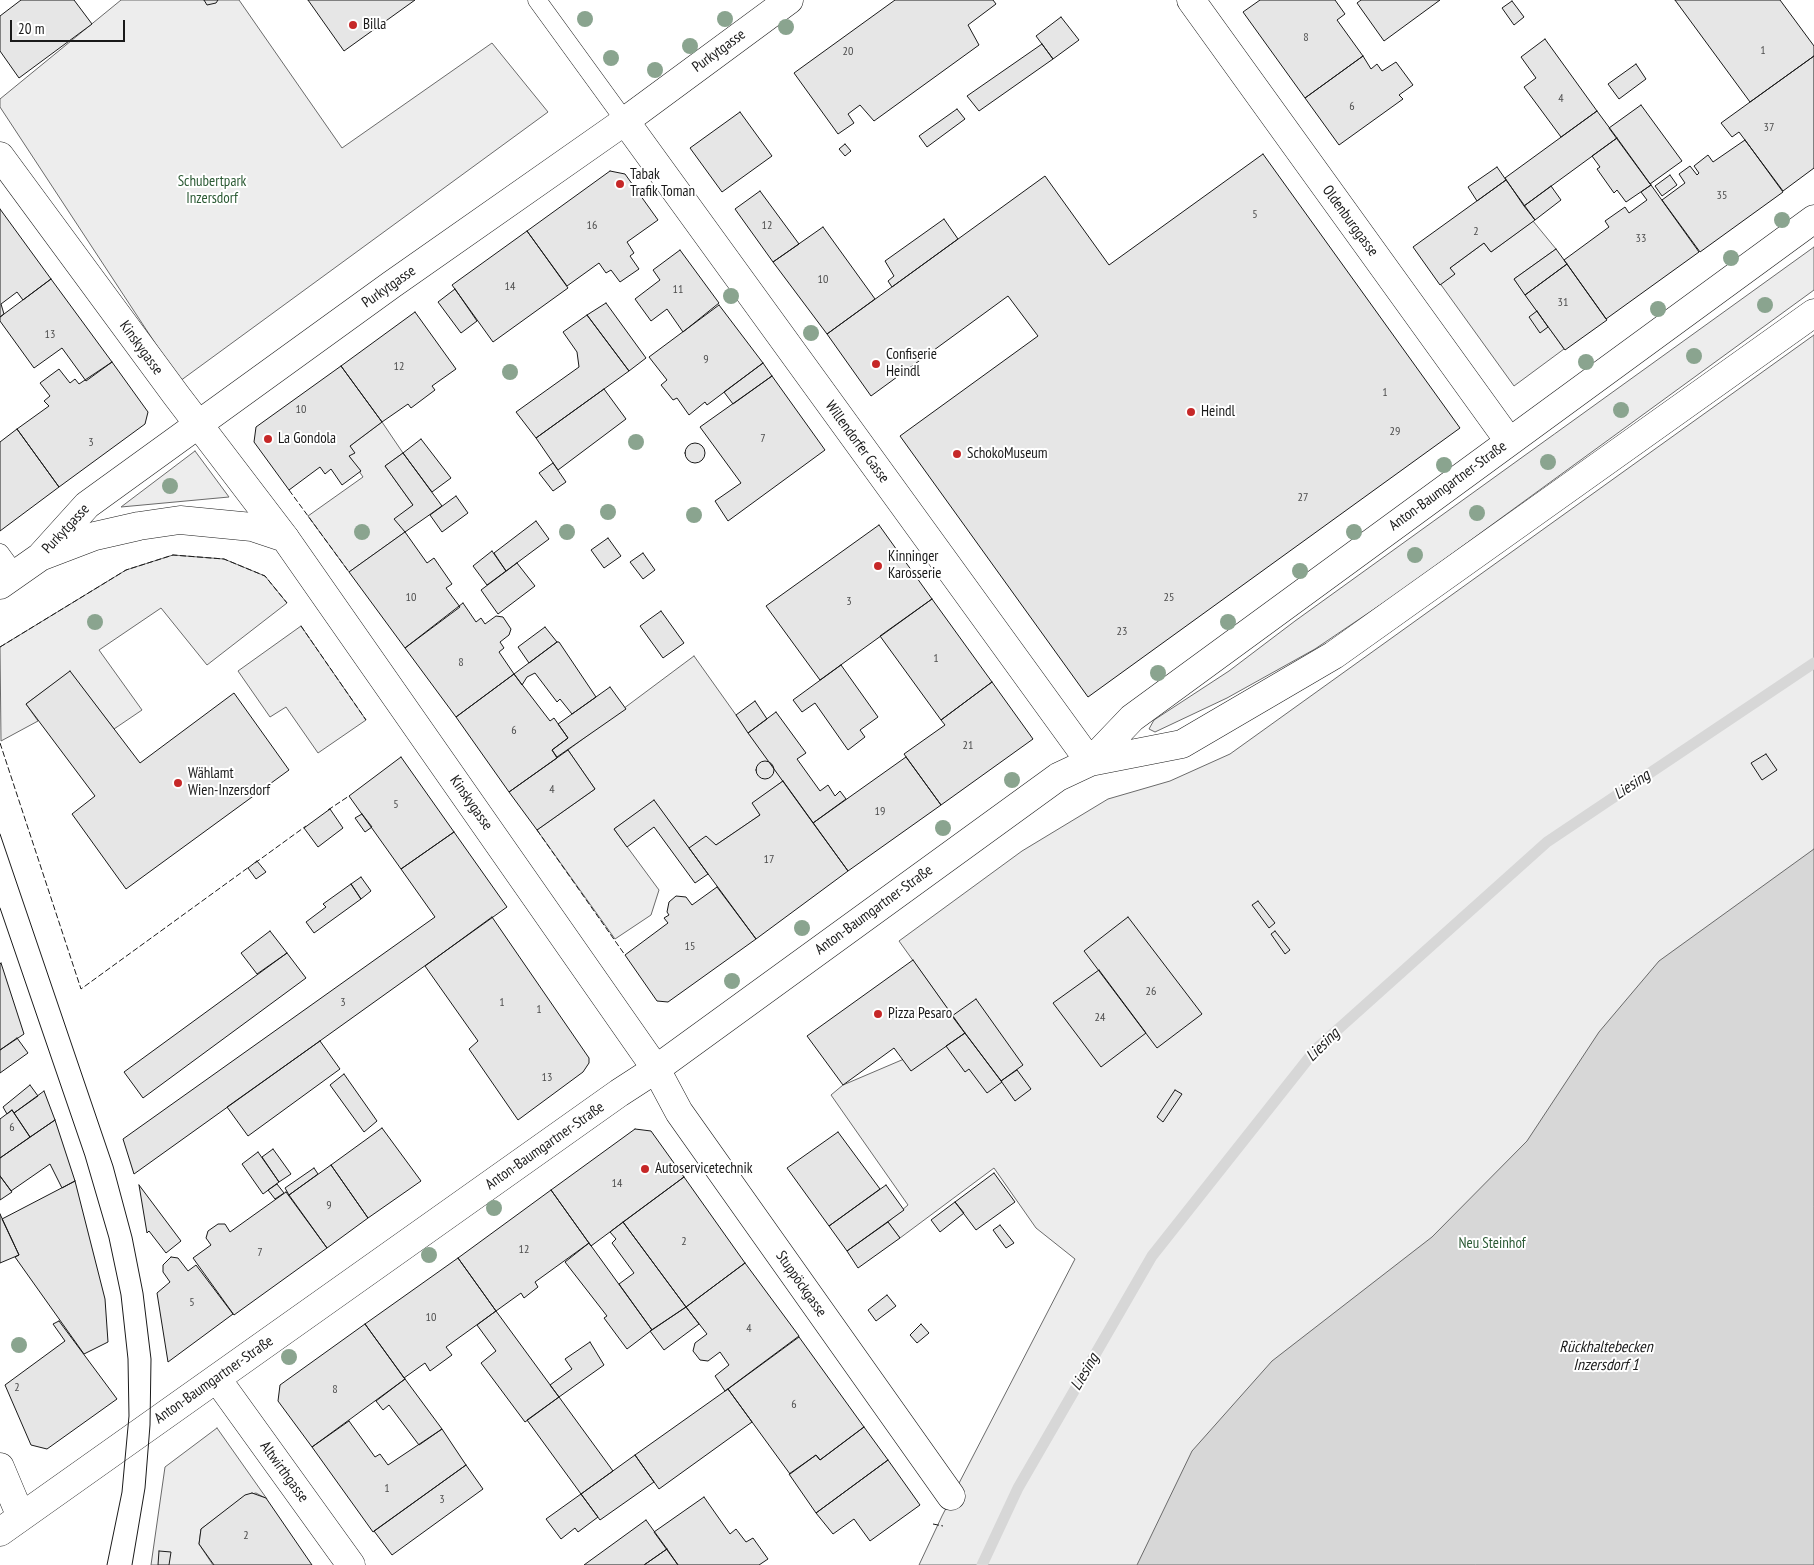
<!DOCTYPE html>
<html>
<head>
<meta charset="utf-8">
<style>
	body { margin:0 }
	#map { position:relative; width:1814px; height:1565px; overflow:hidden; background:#fff; font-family:"PT Sans Narrow",sans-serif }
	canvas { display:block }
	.scale { position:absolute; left:10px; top:20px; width:115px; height:22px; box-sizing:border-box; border:2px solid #1a1a1a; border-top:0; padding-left:6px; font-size:15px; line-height:18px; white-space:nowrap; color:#1a1a1a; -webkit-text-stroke:4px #fff; paint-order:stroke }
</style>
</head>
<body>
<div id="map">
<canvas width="1814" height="1565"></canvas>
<div class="scale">20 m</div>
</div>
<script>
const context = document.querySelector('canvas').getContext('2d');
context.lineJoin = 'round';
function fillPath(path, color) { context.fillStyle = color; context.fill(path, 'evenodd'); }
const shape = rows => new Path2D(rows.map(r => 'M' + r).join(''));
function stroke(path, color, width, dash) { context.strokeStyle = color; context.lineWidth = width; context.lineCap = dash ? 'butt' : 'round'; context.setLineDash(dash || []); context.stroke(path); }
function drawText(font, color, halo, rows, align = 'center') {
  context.font = font + ' "PT Sans Narrow",sans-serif'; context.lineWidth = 4; context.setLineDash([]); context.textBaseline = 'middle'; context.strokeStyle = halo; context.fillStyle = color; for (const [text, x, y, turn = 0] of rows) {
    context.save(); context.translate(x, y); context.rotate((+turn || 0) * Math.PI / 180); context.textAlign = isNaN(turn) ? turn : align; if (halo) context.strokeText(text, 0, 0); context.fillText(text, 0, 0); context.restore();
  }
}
const green = shape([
	[121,0,239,0,342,148,492,43,548,112,180,381,0,107,0,99,121,0],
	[1533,221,1556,249,1514,279,1564,349,1514,386,1439,282,1450,268,1484,243,1491,252,1533,221],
	[1814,247,1814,290,1401,591,1315,649,1227,698,1155,732,1149,729,1154,720,1229,671,1295,621,1814,247],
	[1814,335,1814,1565,919,1565,942,1516,1075,1259,1036,1228,994,1168,900,1238,888,1222,908,1205,831,1095,843,1085,965,1033,899,941,1022,851,1108,799,1170,781,1230,754,1814,335],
	[382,422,403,453,385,466,413,505,405,532,349,572,308,516,363,477,349,456,350,446,382,422],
	[195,451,229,497,121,507,195,451],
	[173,555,224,559,265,576,287,603,207,665,161,608,99,650,142,710,114,729,70,672,26,704,38,721,1,741,0,647,126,570,173,555],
	[301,626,366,720,318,753,286,707,270,717,238,671,301,626],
	[694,656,783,781,753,803,760,815,716,845,689,848,654,801,614,829,659,890,651,915,615,939,537,830,595,789,568,750,694,656],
	[217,1428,267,1499,256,1493,247,1495,201,1529,199,1544,213,1565,151,1565,165,1467,217,1428]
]);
const water = shape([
	[1814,849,1814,1565,1137,1565,1192,1451,1272,1361,1432,1237,1527,1141,1599,1032,1659,961,1814,849]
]);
const stream = shape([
	[982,1565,1018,1488,1152,1256,1316,1049,1547,842,1814,663]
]);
const building = shape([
	[21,0,74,0,92,24,19,78,0,51,0,16,21,0],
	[204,0,218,0,216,3,207,5,204,0],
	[308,0,415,0,344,51,308,0],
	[895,0,993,0,996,4,968,25,979,45,874,121,860,105,848,114,854,123,838,134,794,73,895,0],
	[1260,0,1335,0,1345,14,1337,20,1363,56,1305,98,1243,12,1260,0],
	[1361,0,1440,0,1384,41,1357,3,1361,0],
	[1675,0,1780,0,1814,46,1814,56,1750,102,1675,0],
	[1512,1,1524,17,1514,25,1502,8,1512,1],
	[1061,17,1079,40,1053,59,1036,36,1061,17],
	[1545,39,1597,111,1561,137,1524,87,1536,78,1521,57,1545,39],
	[1042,44,1053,59,979,111,967,96,1042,44],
	[1363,56,1371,69,1377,64,1382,71,1396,62,1413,85,1399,95,1403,99,1339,145,1305,98,1363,56],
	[1814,56,1814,168,1783,191,1739,132,1732,137,1721,123,1814,56],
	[1636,64,1646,79,1619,99,1608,84,1636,64],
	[1641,105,1682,161,1650,184,1609,128,1641,105],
	[957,109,965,119,927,147,919,136,957,109],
	[1597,111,1617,138,1524,206,1505,178,1597,111],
	[740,112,772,156,722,192,690,148,740,112],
	[1617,138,1651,185,1626,202,1617,190,1614,193,1597,169,1600,167,1592,156,1617,138],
	[1745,140,1783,192,1700,252,1662,200,1685,183,1679,174,1690,166,1697,175,1699,173,1694,166,1708,155,1713,162,1745,140],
	[845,144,851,151,845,156,839,149,845,144],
	[1263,154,1460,428,1088,697,900,436,1038,336,1008,296,871,396,827,334,1045,176,1109,265,1263,154],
	[1497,167,1506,180,1477,201,1468,187,1497,167],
	[610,171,625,174,658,220,627,242,634,253,630,256,639,269,620,282,611,270,606,273,599,263,567,286,527,231,610,171],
	[1670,175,1677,185,1662,196,1655,186,1670,175],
	[1506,180,1535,220,1491,252,1484,243,1450,268,1455,274,1440,285,1413,247,1506,180],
	[1651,185,1699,252,1606,319,1564,260,1609,227,1605,221,1625,207,1629,213,1647,200,1641,192,1651,185],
	[1551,186,1561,200,1535,220,1524,206,1551,186],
	[760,191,799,244,773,262,735,209,760,191],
	[0,209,51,279,23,300,17,292,1,304,4,314,0,317,0,209],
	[944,219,958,239,892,287,888,281,894,276,885,261,944,219],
	[823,227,875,299,827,334,773,262,823,227],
	[527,231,568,288,493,342,452,285,527,231],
	[1556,249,1567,264,1525,295,1514,279,1556,249],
	[680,250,719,303,683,332,667,309,651,321,635,299,660,280,653,270,680,250],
	[1567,264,1607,320,1565,350,1525,295,1567,264],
	[51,279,112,362,86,381,62,348,34,368,0,321,0,317,51,279],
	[455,289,477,321,461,333,438,302,455,289],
	[606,303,646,358,629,371,587,315,606,303],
	[719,305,763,363,707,405,705,402,689,415,677,398,673,400,661,385,667,380,649,357,719,305],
	[1537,311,1548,327,1540,333,1529,317,1537,311],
	[415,312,456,369,432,386,435,390,411,408,408,404,382,422,341,366,415,312],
	[587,315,629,371,536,438,516,412,579,367,577,352,563,332,587,315],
	[112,362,148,412,145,424,59,487,17,429,49,406,44,401,50,396,40,383,59,369,70,383,75,379,79,384,112,362],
	[763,363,772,376,733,404,724,392,763,363],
	[341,366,382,422,350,446,355,453,349,456,361,471,342,485,331,469,325,474,320,467,289,490,254,442,256,427,341,366],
	[772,376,825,450,728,521,715,501,741,483,700,427,772,376],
	[604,389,626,419,558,470,536,438,604,389],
	[17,429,59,487,0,531,0,442,17,429],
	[421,439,451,478,432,492,403,453,421,439],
	'685 453a10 10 0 1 1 20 0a10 10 0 1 1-20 0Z',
	[403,453,442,506,405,532,394,519,413,505,385,466,403,453],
	[553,463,566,482,553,491,539,473,553,463],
	[456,496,468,513,442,532,430,515,456,496],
	[536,521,549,539,506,571,494,553,536,521],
	[879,525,932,599,820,680,766,606,879,525],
	[405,532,427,563,434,558,452,584,446,588,460,607,405,648,349,572,405,532],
	[608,538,621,556,604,568,591,550,608,538],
	[492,551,506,571,487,585,473,566,492,551],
	[643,553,655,570,643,579,630,562,643,553],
	[517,563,535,586,498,614,481,590,517,563],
	[932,599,992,682,941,720,880,636,932,599],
	[463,603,476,622,481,618,485,624,496,616,503,617,511,629,509,635,500,642,504,648,499,652,514,674,456,717,405,648,463,603],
	[661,611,684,643,663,658,640,626,661,611],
	[545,627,557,642,529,663,518,647,545,627],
	[557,642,559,642,596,697,572,714,560,699,557,702,535,673,527,677,522,685,514,674,557,642],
	[841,665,878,717,860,730,865,737,848,750,815,703,802,712,793,700,841,665],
	[70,671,140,763,234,693,289,770,126,889,72,814,95,796,26,704,70,671],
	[514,674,550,721,554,718,568,738,552,750,557,758,509,792,456,717,514,674],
	[992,682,1033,739,941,805,904,754,945,725,941,720,992,682],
	[610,687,626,709,557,757,552,750,568,738,558,724,610,687],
	[755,701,767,719,748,733,736,715,755,701],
	[776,712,806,753,797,759,820,791,828,785,835,796,840,791,846,799,813,823,748,733,776,712],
	[568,750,595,789,537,830,509,792,568,750],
	[1766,754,1777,770,1762,780,1751,763,1766,754],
	[401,757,454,832,401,869,349,796,401,757],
	[906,757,941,805,848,871,813,823,906,757],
	'756 770a9 9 0 1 1 18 0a9 9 0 1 1-18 0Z',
	[783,781,848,871,756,939,689,848,706,836,716,845,760,815,752,803,783,781],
	[654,800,708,874,695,883,654,827,627,847,614,829,654,800],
	[330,809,343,828,318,847,304,828,330,809],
	[362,814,372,827,365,832,355,818,362,814],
	[454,832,507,907,134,1174,123,1139,435,917,401,869,454,832],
	[257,861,266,872,256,879,248,868,257,861],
	[361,877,371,891,361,899,351,884,361,877],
	[351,884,361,899,314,933,306,922,326,907,323,904,351,884],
	[717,887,756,939,668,1002,657,1001,625,955,668,923,664,918,669,915,667,912,669,902,676,896,686,897,692,905,717,887],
	[1258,901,1275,923,1269,928,1252,905,1258,901],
	[492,917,589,1058,589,1063,583,1072,518,1120,469,1049,478,1041,425,966,492,917],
	[1128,917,1202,1014,1157,1048,1084,951,1128,917],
	[270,931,287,953,257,974,241,953,270,931],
	[1275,931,1290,950,1285,954,1271,934,1275,931],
	[287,953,306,978,143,1098,124,1072,287,953],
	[913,960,965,1033,911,1071,894,1048,843,1085,807,1036,913,960],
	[1,963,24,1034,0,1050,0,964,1,963],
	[1099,970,1146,1033,1101,1067,1053,1003,1099,970],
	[976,999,1023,1065,1001,1081,952,1016,976,999],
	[965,1033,1002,1082,987,1093,969,1069,965,1072,946,1046,965,1033],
	[17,1038,28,1053,0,1073,0,1050,17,1038],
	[320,1041,340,1069,248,1136,227,1107,320,1041],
	[1017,1070,1031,1089,1015,1101,1001,1081,1017,1070],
	[344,1074,377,1121,364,1132,330,1085,344,1074],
	[30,1085,38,1096,14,1113,12,1110,7,1114,3,1107,30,1085],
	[1175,1090,1182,1094,1163,1122,1157,1117,1175,1090],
	[44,1091,55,1120,30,1137,14,1113,44,1091],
	[12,1110,30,1137,0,1158,0,1119,12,1110],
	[55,1120,75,1181,62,1188,50,1164,11,1191,0,1176,0,1158,55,1120],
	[382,1128,421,1181,368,1218,331,1165,382,1128],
	[635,1129,651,1131,684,1177,591,1246,551,1190,635,1129],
	[838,1132,880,1189,829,1226,787,1168,838,1132],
	[273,1149,291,1174,279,1182,262,1157,273,1149],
	[258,1152,279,1182,263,1194,242,1164,258,1152],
	[331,1165,368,1218,327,1248,289,1195,331,1165],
	[314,1168,318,1174,289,1195,285,1188,314,1168],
	[994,1173,1015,1202,976,1230,955,1202,994,1173],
	[0,1176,12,1192,0,1200,0,1176],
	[684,1177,745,1263,686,1307,623,1222,684,1177],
	[75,1181,105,1299,108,1342,84,1354,15,1257,19,1255,2,1219,75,1181],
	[277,1184,284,1193,275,1199,268,1190,277,1184],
	[139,1185,181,1241,166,1253,149,1231,147,1233,139,1185],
	[886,1185,904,1210,847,1251,829,1226,886,1185],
	[551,1190,589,1243,535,1282,538,1287,524,1298,521,1293,496,1311,458,1258,551,1190],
	[286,1192,327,1248,234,1315,193,1258,211,1245,206,1238,208,1231,218,1224,225,1224,230,1232,286,1192],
	[955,1202,964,1213,940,1232,931,1220,955,1202],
	[0,1214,19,1255,0,1263,0,1214],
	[623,1222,686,1307,652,1330,619,1284,634,1273,612,1243,616,1239,610,1232,623,1222],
	[888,1222,900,1238,858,1268,847,1251,888,1222],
	[1000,1225,1014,1243,1006,1248,993,1230,1000,1225],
	[589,1243,652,1330,627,1349,604,1318,607,1316,565,1262,589,1243],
	[171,1257,178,1258,188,1271,196,1265,233,1314,168,1362,157,1293,170,1282,163,1272,163,1265,171,1257],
	[458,1258,496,1311,446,1347,452,1355,430,1371,425,1363,404,1378,365,1324,458,1258],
	[745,1263,799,1336,725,1391,715,1376,729,1365,720,1352,708,1361,700,1360,693,1351,695,1343,707,1334,686,1307,745,1263],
	[887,1295,896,1306,876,1321,868,1310,887,1295],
	[686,1307,699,1324,664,1350,650,1331,686,1307],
	[496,1311,559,1397,525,1422,481,1363,496,1351,477,1325,496,1311],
	[59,1321,117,1399,47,1449,31,1445,5,1385,65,1341,53,1324,59,1321],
	[365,1324,405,1379,312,1447,278,1401,280,1385,365,1324],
	[921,1324,929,1333,917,1343,910,1335,921,1324],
	[799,1337,864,1427,820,1460,816,1455,790,1474,728,1389,799,1337],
	[590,1342,604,1365,559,1397,550,1385,572,1369,565,1359,590,1342],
	[405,1379,442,1429,419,1445,389,1405,383,1410,376,1401,405,1379],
	[728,1389,752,1422,659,1489,635,1455,728,1389],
	[559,1397,613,1471,581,1494,527,1420,559,1397],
	[349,1421,375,1457,380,1454,388,1465,442,1429,466,1465,373,1532,312,1447,349,1421],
	[864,1427,888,1460,816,1513,789,1474,816,1455,820,1460,864,1427],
	[635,1455,654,1482,600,1520,581,1494,635,1455],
	[888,1460,920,1505,870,1541,854,1519,833,1534,816,1513,888,1460],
	[466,1465,483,1489,392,1555,374,1531,466,1465],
	[252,1493,266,1498,312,1565,214,1565,199,1544,201,1529,245,1495,252,1493],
	[581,1494,598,1517,578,1532,575,1528,561,1539,546,1519,581,1494],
	[704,1497,730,1534,736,1529,746,1542,753,1538,768,1559,759,1565,678,1565,654,1532,704,1497],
	[646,1520,667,1549,644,1565,584,1565,646,1520],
	[667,1549,678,1565,644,1565,667,1549],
	[159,1551,171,1552,169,1565,158,1565,159,1551]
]);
const service = shape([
	[537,0,625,121],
	[0,553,16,575]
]);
const minor = shape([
	[1191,0,1509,441],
	[625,121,789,0],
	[0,156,176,395,285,538],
	[217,1379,351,1565],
	[0,1467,21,1517],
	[0,1532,619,1093,656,1069,679,1112,951,1496]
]);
const secondary = shape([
	[40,557,95,536,139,526,180,520,252,527,285,538,656,1069,1058,777,1090,762,1182,744,1334,655,1814,313],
	[0,585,40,557,87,505,391,285,625,121,1090,762],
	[1090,762,1132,718,1814,219]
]);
const tram = shape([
	[0,834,113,1166,132,1237,143,1293,151,1359,150,1425,145,1488,132,1565],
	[0,908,85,1156,109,1238,121,1295,128,1359,129,1416,122,1492,107,1565]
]);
const fence = shape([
	[289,490,349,572],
	[301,626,366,720],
	[0,647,126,570,173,555,224,559,265,576,287,603],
	[0,743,81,989,249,867],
	[328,810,349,796],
	[537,830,625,955],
	[255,863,306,826],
	[933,1524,943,1526]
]);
const trees = [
	[585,19],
	[725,19],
	[786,27],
	[690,46],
	[611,58],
	[655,70],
	[1782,220],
	[1731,258],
	[731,296],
	[1765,305],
	[1658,309],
	[811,333],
	[1694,356],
	[1586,362],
	[510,372],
	[1621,410],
	[636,442],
	[1548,462],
	[1444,465],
	[170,486],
	[608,512],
	[1477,513],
	[694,515],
	[362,532],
	[567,532],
	[1354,532],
	[1415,555],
	[1300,571],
	[95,622],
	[1228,622],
	[1158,673],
	[1012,780],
	[943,828],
	[802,928],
	[732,981],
	[494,1208],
	[429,1255],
	[19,1345],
	[289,1357]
];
const markers = [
	[353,25,5,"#c62828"],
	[620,184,5,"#c62828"],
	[876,364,5,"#c62828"],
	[1191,412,5,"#c62828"],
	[268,439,5,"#c62828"],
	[957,454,5,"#c62828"],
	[878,566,5,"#c62828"],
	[178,783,5,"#c62828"],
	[878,1014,5,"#c62828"],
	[645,1169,5,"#c62828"]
];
const numberNames = [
	["8",1306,38],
	["1",1763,51],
	["20",848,52],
	["4",1561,99],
	["6",1352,107],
	["37",1769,128],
	["35",1722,196],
	["5",1255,215],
	["16",592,226],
	["12",767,226],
	["2",1476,232],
	["33",1641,239],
	["10",823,280],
	["14",510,287],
	["11",678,290],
	["31",1563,303],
	["13",50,335],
	["9",706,360],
	["12",399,367],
	["1",1385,393],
	["10",301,410],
	["29",1395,432],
	["7",763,439],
	["3",91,443],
	["27",1303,498],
	["10",411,598],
	["25",1169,598],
	["3",849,602],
	["23",1122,632],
	["1",936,659],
	["8",461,663],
	["6",514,731],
	["21",968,746],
	["4",552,790],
	["5",396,805],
	["19",880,812],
	["17",769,860],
	["15",690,947],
	["26",1151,992],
	["3",343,1003],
	["1",502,1003],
	["1",539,1010],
	["24",1100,1018],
	["13",547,1078],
	["6",12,1128],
	["14",617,1184],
	["9",329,1206],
	["2",684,1242],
	["12",524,1250],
	["7",260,1253],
	["5",192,1303],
	["10",431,1318],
	["4",749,1329],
	["2",17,1388],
	["8",335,1390],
	["6",794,1405],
	["1",387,1489],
	["3",442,1500],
	["2",246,1536]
];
const poiNames = [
	["Billa",363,25],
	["Tabak",630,175],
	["Trafik Toman",630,192],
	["Confiserie",886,355],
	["Heindl",886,372],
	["Heindl",1201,412],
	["La Gondola",278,439],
	["SchokoMuseum",967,454],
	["Kinninger",888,557],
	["Karosserie",888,574],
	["Wählamt",188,774],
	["Wien-Inzersdorf",188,791],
	["Pizza Pesaro",888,1014],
	["Autoservicetechnik",655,1169]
];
const streetNames = [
	["Purkytgasse",719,51,-36],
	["Oldenburggasse",1350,221,54],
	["Purkytgasse",389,287,-35],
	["Kinskygasse",141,348,54],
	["Willendorfer Gasse",857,442,54],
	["Anton-Baumgartner-Straße",1448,486,-36],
	["Purkytgasse",66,529,-47],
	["Kinskygasse",471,803,55],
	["Anton-Baumgartner-Straße",874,910,-36],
	["Anton-Baumgartner-Straße",545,1146,-35],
	["Stuppöckgasse",801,1284,55],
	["Anton-Baumgartner-Straße",214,1380,-35],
	["Altwirthgasse",284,1472,54]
];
const parkNames = [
	["Schubertpark",212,182],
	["Inzersdorf",212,199],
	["Neu Steinhof",1492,1244]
];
const waterNames = [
	["Liesing",1632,785,-34],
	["Liesing",1323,1045,-45],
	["Rückhaltebecken",1606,1347],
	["Inzersdorf 1",1606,1365],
	["Liesing",1085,1372,-60]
];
fillPath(green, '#ededed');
stroke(green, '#6a6a6a', 1);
fillPath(water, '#d7d7d7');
stroke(water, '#6a6a6a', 1);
stroke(stream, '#d7d7d7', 11);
fillPath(building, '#e6e6e6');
stroke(building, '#1a1a1a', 1);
stroke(service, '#1a1a1a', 19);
stroke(minor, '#1a1a1a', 29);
stroke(secondary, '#1a1a1a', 29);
stroke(service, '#fff', 18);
stroke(minor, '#fff', 28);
stroke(secondary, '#fff', 28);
stroke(tram, '#1a1a1a', 1);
stroke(fence, '#1a1a1a', 1, [6, 2.5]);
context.fillStyle = '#8aa48f';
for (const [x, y] of trees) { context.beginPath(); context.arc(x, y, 8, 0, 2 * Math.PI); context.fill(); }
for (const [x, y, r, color] of markers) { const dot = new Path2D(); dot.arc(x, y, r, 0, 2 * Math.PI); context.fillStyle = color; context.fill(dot); stroke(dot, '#fff', 2); }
drawText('12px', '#4d4d4d', null, numberNames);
drawText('15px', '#1a1a1a', '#fff', poiNames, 'left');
drawText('15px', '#1a1a1a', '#fff', streetNames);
drawText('15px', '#2b5a34', '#fff', parkNames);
drawText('italic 16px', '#1a1a1a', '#fff', waterNames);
</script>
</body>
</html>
